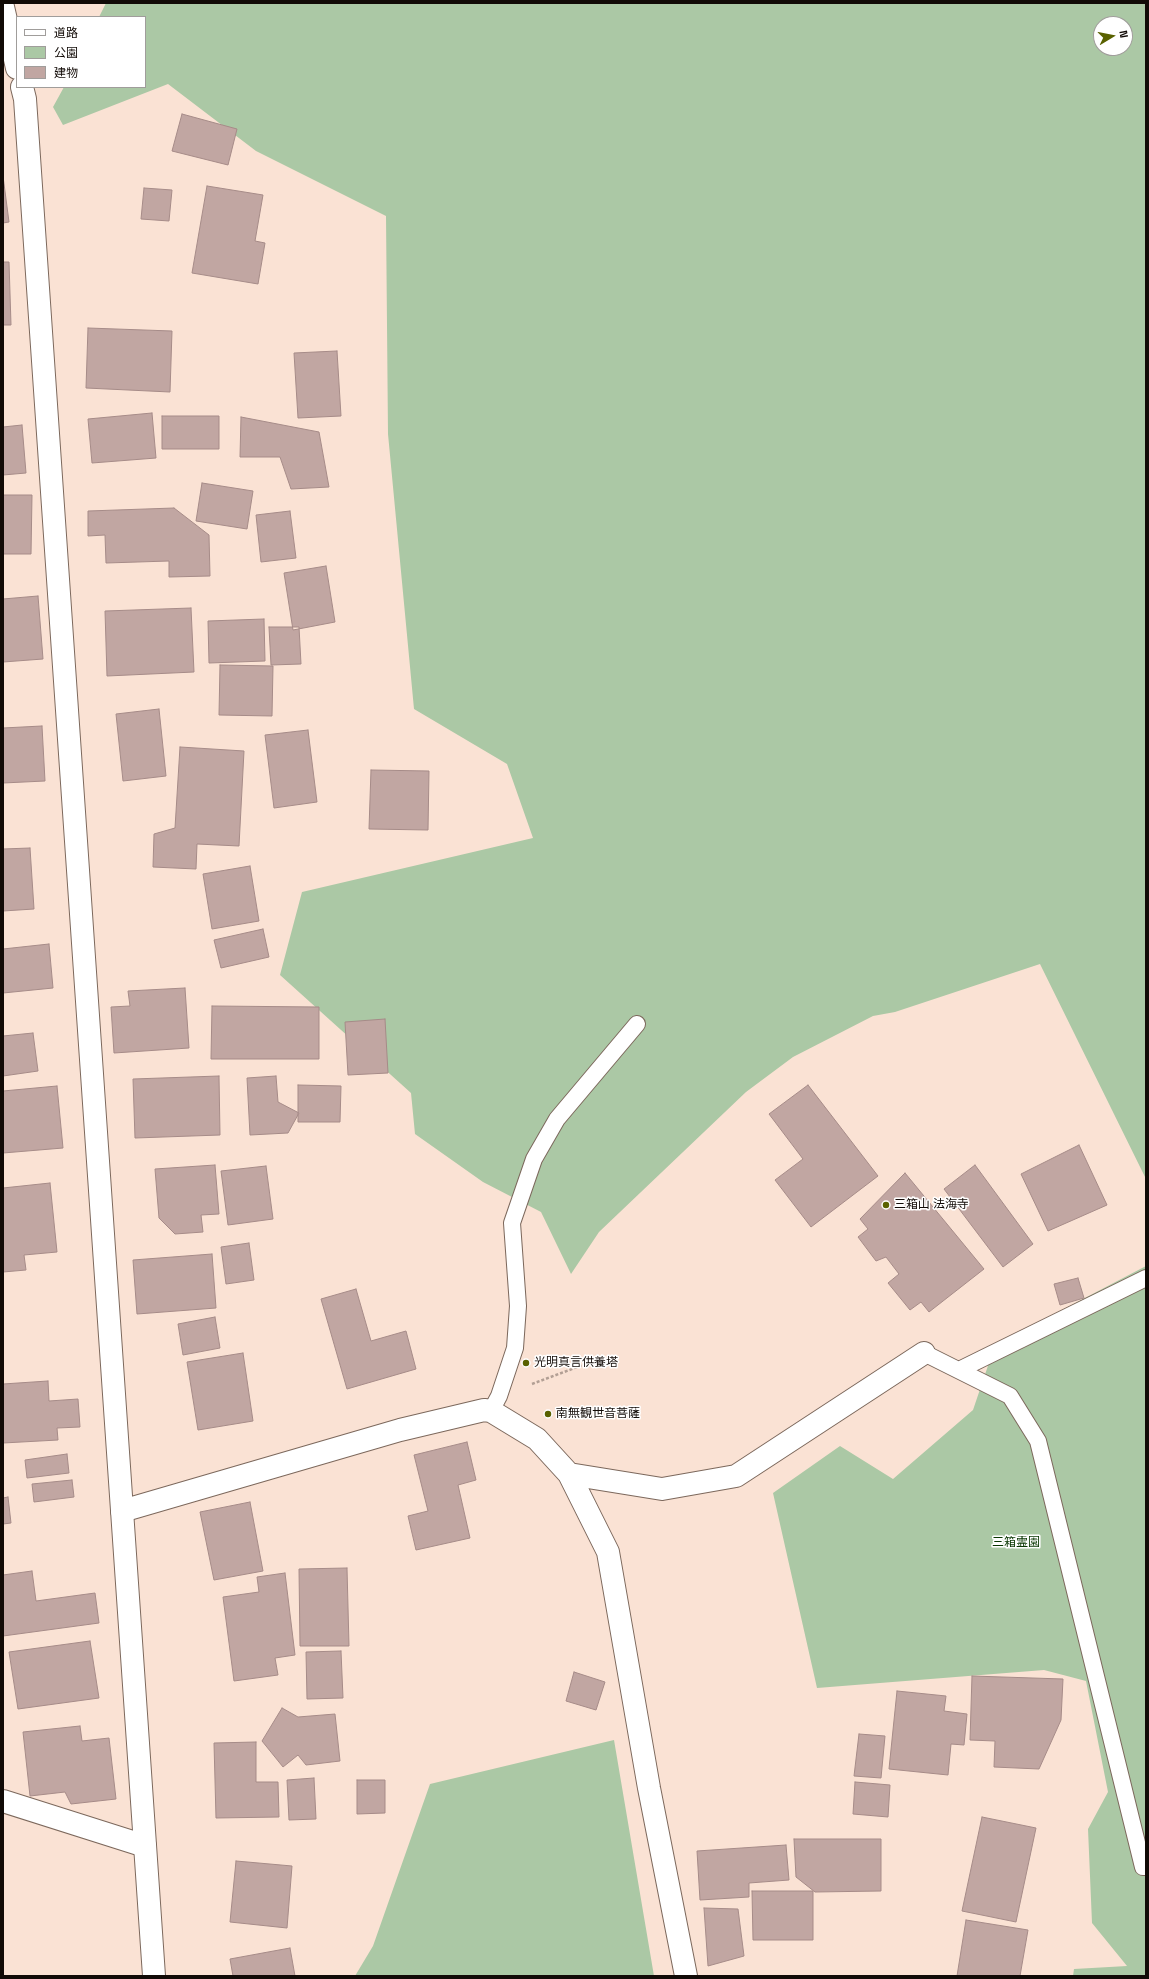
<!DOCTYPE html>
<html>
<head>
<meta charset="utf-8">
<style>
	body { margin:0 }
	#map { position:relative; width:1149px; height:1979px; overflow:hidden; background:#fae2d4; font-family:"Space Grotesk","Noto Sans JP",sans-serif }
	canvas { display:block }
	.frame { position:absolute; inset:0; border:4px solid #110a06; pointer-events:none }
	.legend { position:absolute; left:16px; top:16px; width:130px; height:72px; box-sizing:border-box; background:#fff; border:1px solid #a09d9b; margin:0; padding:5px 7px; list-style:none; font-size:12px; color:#110a06 }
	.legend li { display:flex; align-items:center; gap:8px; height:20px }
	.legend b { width:20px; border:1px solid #a09d9b }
	.north { position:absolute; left:1093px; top:16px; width:40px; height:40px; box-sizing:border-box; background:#fff; border:1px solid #a09d9b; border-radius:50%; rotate:80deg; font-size:11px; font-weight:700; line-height:16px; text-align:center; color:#110a06 }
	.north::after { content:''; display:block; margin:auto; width:14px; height:18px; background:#596100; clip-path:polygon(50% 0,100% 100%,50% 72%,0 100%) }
</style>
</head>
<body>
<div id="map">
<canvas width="1149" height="1979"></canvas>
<div class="frame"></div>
<ul class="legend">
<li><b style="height:5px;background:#fff"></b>道路</li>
<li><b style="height:11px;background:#abc8a5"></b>公園</li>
<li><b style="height:11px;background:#c1a6a2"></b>建物</li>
</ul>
<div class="north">N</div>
</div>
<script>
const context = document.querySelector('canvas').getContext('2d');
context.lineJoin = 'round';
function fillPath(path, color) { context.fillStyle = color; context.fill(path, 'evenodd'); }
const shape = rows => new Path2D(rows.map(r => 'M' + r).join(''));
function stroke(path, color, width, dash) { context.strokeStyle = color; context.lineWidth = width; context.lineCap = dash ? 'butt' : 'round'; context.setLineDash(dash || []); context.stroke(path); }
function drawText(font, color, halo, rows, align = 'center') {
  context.font = font + ' "Space Grotesk","Noto Sans JP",sans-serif'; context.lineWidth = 3; context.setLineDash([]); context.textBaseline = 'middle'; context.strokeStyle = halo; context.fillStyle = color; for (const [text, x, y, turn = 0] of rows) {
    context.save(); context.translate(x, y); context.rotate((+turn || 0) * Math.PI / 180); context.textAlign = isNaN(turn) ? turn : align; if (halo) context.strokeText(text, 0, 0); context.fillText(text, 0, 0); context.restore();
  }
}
const green = shape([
	[106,3,1146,3,1146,1179,1040,964,895,1012,873,1016,793,1057,746,1092,599,1232,571,1274,541,1212,483,1182,415,1134,411,1093,280,975,302,892,533,838,507,764,414,709,388,434,386,216,256,151,168,84,63,125,53,107,64,87,145,87,145,17,99,17],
	[1101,24,1125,24,1125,48,1101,48],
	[1146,1266,1146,1976,1073,1976,1074,1969,1127,1966,1092,1923,1088,1829,1108,1792,1086,1681,1044,1670,817,1688,773,1493,840,1446,893,1479,973,1410,995,1345],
	[614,1740,654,1976,355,1976,373,1946,430,1784]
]);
const building = shape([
	[182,114,237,129,228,165,172,151,182,114],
	[3,176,9,222,3,223,3,176],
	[207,186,263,195,255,241,265,243,258,284,192,273,207,186],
	[144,188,172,190,169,221,141,219,144,188],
	[3,262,9,262,11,325,3,325,3,262],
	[88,328,172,331,170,392,86,388,88,328],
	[337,351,341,416,298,418,294,353,337,351],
	[152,413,156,458,92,463,88,419,152,413],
	[162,416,219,416,219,449,162,449,162,416],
	[241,417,319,432,329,487,291,489,280,457,240,457,241,417],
	[22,425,26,473,3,475,3,427,22,425],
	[202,483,253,491,247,529,196,521,202,483],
	[3,495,32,495,31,554,3,554,3,495],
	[174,508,209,535,210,576,169,577,169,561,106,563,105,535,88,536,88,511,174,508],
	[290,511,296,558,261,562,256,515,290,511],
	[326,566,335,622,293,630,284,573,326,566],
	[38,596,43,659,3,662,3,599,38,596],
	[191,608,194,672,107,676,105,611,191,608],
	[264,619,265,661,209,663,208,621,264,619],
	[269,627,299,627,301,664,271,665,269,627],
	[220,665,273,666,272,716,219,715,220,665],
	[159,709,166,776,123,781,116,714,159,709],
	[42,726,45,781,3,783,3,728,42,726],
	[308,730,317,802,274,808,265,735,308,730],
	[180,747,244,751,239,846,197,844,196,869,153,867,154,834,175,828,180,747],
	[371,770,429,771,428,830,369,829,371,770],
	[30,848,34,909,3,911,3,849,30,848],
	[250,866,259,921,212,929,203,874,250,866],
	[263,929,269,957,221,968,214,940,263,929],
	[49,944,53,988,3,993,3,949,49,944],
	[185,988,189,1048,114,1053,111,1007,130,1006,128,991,185,988],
	[212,1006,319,1007,319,1059,211,1059,212,1006],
	[385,1019,388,1073,348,1075,345,1022,385,1019],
	[33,1033,38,1071,3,1076,3,1036,33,1033],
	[219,1076,220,1135,135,1138,133,1079,219,1076],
	[276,1076,278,1102,299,1113,288,1133,250,1135,247,1078,276,1076],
	[298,1085,341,1086,340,1122,298,1122,298,1085],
	[808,1085,878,1176,811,1227,775,1180,803,1159,769,1114,808,1085],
	[57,1086,63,1148,3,1153,3,1091,57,1086],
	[1079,1145,1107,1205,1048,1231,1021,1174,1079,1145],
	[215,1165,219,1214,201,1215,203,1232,175,1234,159,1218,155,1169,215,1165],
	[975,1165,1033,1244,1003,1267,944,1189,975,1165],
	[266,1166,273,1219,228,1225,221,1171,266,1166],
	[905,1173,984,1269,929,1312,921,1302,910,1310,888,1283,899,1274,886,1257,876,1261,858,1237,868,1229,860,1219,905,1173],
	[50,1183,57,1252,24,1255,26,1270,3,1272,3,1188,50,1183],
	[249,1243,254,1280,226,1284,221,1247,249,1243],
	[212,1254,216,1308,137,1314,133,1260,212,1254],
	[1078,1278,1084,1298,1060,1305,1054,1284,1078,1278],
	[356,1289,371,1341,406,1331,416,1369,347,1389,321,1299,356,1289],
	[215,1317,220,1348,183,1355,178,1324,215,1317],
	[243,1353,253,1421,198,1430,187,1362,243,1353],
	[48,1381,49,1401,78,1399,80,1427,57,1428,58,1440,3,1443,3,1384,48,1381],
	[467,1442,476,1480,458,1485,470,1538,416,1550,408,1516,428,1511,414,1455,467,1442],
	[67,1454,69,1473,27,1478,25,1460,67,1454],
	[72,1480,74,1497,34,1502,32,1484,72,1480],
	[8,1497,11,1523,3,1524,3,1498,8,1497],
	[250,1502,263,1571,214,1580,200,1512,250,1502],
	[347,1568,349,1646,300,1646,299,1569,347,1568],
	[32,1571,36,1601,95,1593,99,1623,3,1636,3,1575,32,1571],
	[285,1573,295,1655,275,1658,278,1675,234,1681,223,1597,259,1592,257,1577,285,1573],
	[90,1641,99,1698,18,1709,9,1652,90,1641],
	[341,1651,343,1698,307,1699,306,1652,341,1651],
	[574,1672,605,1682,596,1710,566,1701,574,1672],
	[972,1676,1063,1679,1061,1720,1039,1769,994,1767,995,1741,970,1740,972,1676],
	[897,1691,946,1696,944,1711,967,1714,964,1745,951,1744,948,1775,889,1769,897,1691],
	[282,1708,298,1717,335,1714,340,1761,306,1765,298,1755,283,1767,262,1741,282,1708],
	[80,1726,82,1741,109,1738,116,1799,71,1804,65,1792,30,1796,23,1732,80,1726],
	[859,1734,885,1736,881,1778,854,1776,859,1734],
	[256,1742,256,1782,278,1782,279,1817,216,1818,214,1743,256,1742],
	[314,1778,316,1819,289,1820,287,1780,314,1778],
	[357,1780,385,1780,385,1813,357,1814,357,1780],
	[855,1782,890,1785,888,1817,853,1814,855,1782],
	[982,1817,1036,1828,1016,1922,962,1911,982,1817],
	[794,1839,881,1839,881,1891,815,1892,796,1877,794,1839],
	[786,1845,789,1880,749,1883,749,1897,700,1900,697,1851,786,1845],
	[236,1861,292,1866,287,1928,230,1922,236,1861],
	[752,1891,813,1891,813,1940,753,1940,752,1891],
	[704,1908,738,1909,744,1956,708,1966,704,1908],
	[966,1920,1028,1930,1020,1976,957,1976,966,1920],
	[290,1948,295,1976,233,1976,230,1959,290,1948]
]);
const path = shape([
	[532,1384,588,1363]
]);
const service = shape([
	[924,1353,1010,1396,1038,1441,1143,1867,1146,1867],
	[959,1370,1146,1278],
	[491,1411,499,1396,515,1348,518,1306,512,1223,534,1159,557,1119,637,1024]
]);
const minor = shape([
	[569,1474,662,1489,736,1476,924,1353],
	[122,1511,400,1430,484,1410,491,1411,537,1439,569,1474,608,1552,649,1788,686,1976],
	[3,1801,145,1846]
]);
const tertiary = shape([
	[3,7,17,68],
	[22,87,25,99,154,1976]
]);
const markers = [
	[886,1205,4,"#596100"],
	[526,1363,4,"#596100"],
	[548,1414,4,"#596100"]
];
const poiNames = [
	["三箱山 法海寺",894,1205],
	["光明真言供養塔",534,1363],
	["南無観世音菩薩",556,1414]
];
const parkNames = [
	["三箱霊園",1016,1543]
];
fillPath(green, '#abc8a5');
fillPath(building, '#c1a6a2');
stroke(building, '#a68b88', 1);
stroke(service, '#7c685c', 18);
stroke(minor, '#7c685c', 24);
stroke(tertiary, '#7c685c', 24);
stroke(path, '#b29f94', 2.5, [3, 2]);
stroke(service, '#fff', 16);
stroke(minor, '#fff', 22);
stroke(tertiary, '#fff', 22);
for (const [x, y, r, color] of markers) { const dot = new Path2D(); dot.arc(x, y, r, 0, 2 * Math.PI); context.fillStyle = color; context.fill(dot); stroke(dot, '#fff', 1.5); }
drawText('12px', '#110a06', '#fff', poiNames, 'left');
drawText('12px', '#083600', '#fff', parkNames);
</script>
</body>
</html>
